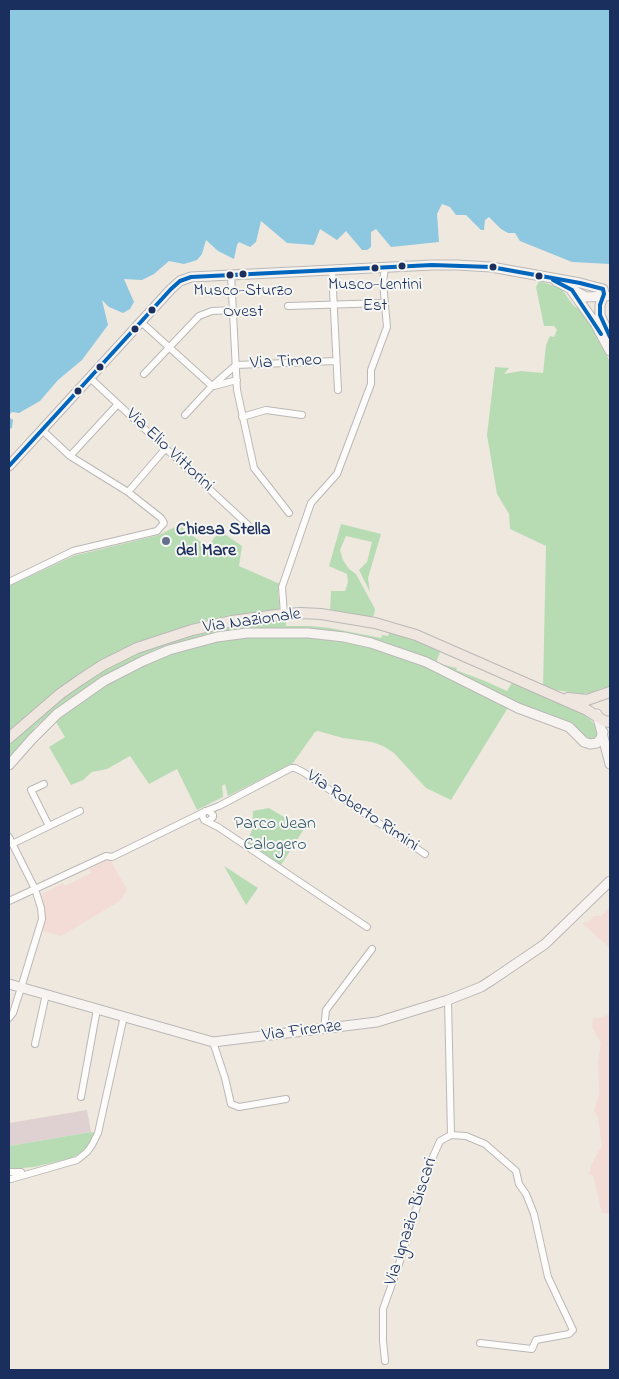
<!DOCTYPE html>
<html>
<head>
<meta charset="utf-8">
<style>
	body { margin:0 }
	#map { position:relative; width:619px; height:1379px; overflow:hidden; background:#efe8df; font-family:"Indie Flower",sans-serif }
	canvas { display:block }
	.frame { position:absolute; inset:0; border:10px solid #1b2f5e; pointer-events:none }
</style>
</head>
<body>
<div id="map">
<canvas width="619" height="1379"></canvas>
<div class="frame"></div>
</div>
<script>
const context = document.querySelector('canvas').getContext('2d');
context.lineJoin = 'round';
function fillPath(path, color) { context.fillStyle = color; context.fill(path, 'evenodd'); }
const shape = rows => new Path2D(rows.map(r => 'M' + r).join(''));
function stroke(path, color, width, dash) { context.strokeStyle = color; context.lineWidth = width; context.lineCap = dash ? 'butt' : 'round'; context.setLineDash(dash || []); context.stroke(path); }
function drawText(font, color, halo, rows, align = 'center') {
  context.font = font + ' "Indie Flower",sans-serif'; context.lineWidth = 4; context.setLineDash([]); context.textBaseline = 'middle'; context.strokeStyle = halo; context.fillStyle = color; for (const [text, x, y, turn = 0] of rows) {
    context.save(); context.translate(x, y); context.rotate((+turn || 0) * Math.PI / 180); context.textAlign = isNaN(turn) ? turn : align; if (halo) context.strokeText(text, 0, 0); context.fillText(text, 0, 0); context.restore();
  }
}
const built = shape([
	[110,859,127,890,120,901,61,936,43,931,45,912,42,894,63,883,65,886,91,873,90,869],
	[610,907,610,948,583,924,585,921,587,923,594,916,601,916],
	[610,1014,610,1214,602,1213,593,1175,589,1175,591,1166,602,1145,598,1118,594,1111,599,1095,598,1062,601,1044,592,1027,593,1018,600,1018]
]);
const industrial = shape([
	[87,1110,91,1132,9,1146,9,1123]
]);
const green = shape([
	[539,281,561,288,573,305,580,310,596,333,610,362,610,687,603,688,590,693,582,694,543,688,546,546,510,529,509,514,497,494,487,435,495,367,509,368,504,374,521,371,543,373,546,345,550,336,554,337,557,330,554,326,544,326,536,287],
	[341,524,381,534,368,578,370,592,359,570,367,562,372,542,346,536,340,550,343,560,349,569,356,574,375,609,374,615,369,619,330,611,331,591,345,591,348,582,347,574,329,566],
	[179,525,207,547,220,531,242,546,239,566,280,584,278,591,280,611,132,646,9,733,9,586,73,556,159,535],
	[283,618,286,621,286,626,311,626,330,628,381,638,382,635,388,636,390,630,441,649,436,663,457,668,456,670,485,681,507,691,513,681,579,711,591,720,598,730,598,734,594,740,586,739,577,728,565,720,543,714,375,642,231,630,167,647,51,714,35,727,29,739,9,762,9,742,84,681,137,652,216,628],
	[253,634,328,636,395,651,509,706,451,800,426,788,394,753,383,746,372,742,343,738,318,731,315,732,293,763,228,796,225,784,222,786,223,797,197,810,177,769,149,784,130,756,107,769,92,772,83,780,71,785,49,747,65,737,56,722,68,709,88,694,136,666,198,644],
	[269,808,304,829,281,865,247,842,252,830,253,811],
	[224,866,258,888,246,905],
	[91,1132,95,1133,92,1140,85,1150,72,1158,34,1167,9,1169,9,1146]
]);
const water = shape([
	[9,9,610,9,610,264,572,262,520,241,515,233,508,233,501,229,489,217,485,220,484,230,481,230,466,215,456,215,450,207,442,204,437,214,439,242,391,247,376,229,371,232,371,247,367,250,362,250,346,231,337,240,320,229,314,245,287,243,261,221,256,242,250,247,239,242,237,245,234,259,218,251,206,240,202,254,197,260,184,264,169,261,154,274,142,280,124,279,134,302,130,309,123,313,109,307,102,300,108,325,82,360,58,380,40,401,19,413,12,412,9,415,10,418,13,420,12,428,9,429]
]);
const street = shape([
	[332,270,338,390],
	[231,274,237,390,254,468,289,513],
	[288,306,385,303],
	[140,321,212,386,185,415],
	[144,374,199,316,212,311,233,310],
	[90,378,248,525],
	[212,386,236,365,336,361],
	[214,386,237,380],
	[242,417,266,410,302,415],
	[70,456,118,404],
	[128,492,166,448],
	[9,582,73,551,157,531,164,523,161,518,128,492,70,456,42,430],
	[284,614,282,587,311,503,337,474,371,384,371,370,387,327,383,282,385,267],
	[44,784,31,790,49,826],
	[206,811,219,806,291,768,295,768,303,772,425,854],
	[206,821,209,821,213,817,213,815,209,811,205,811,202,815,204,820,218,827,367,927],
	[9,837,35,889,41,908,42,919,20,991,13,1013,9,1018],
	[12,844,80,811],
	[9,901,106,856,112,857,204,812],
	[324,1029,326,1010,372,949],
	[213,1042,225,1078,231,1104,239,1107,286,1099],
	[35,1044,46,994],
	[81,1097,97,1009],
	[451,1135,466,1136,485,1144,516,1171,519,1184,526,1194,534,1214,548,1277,573,1330,569,1334,536,1340,532,1349,480,1343],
	[10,1172,21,1172],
	[11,1179,77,1160,87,1152,92,1145,98,1133,124,1016],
	[385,1361,383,1341,383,1309,398,1267,432,1159,440,1141,451,1135,448,1000]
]);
const secondary = shape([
	[556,281,586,297,607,296],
	[572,291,595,323,610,351],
	[9,466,171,289,180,281,191,277,432,265,457,265,491,267,580,283,603,289,604,294,600,305,600,315,610,337],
	[597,714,610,764],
	[9,765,32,739,57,714,104,681,143,661,169,650,217,637,247,633,308,633,344,637,371,643,426,662,518,708,569,727,584,742,590,744,597,743,601,738,603,732],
	[9,984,213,1042,377,1022,448,1000,481,987,492,980,545,944,610,881]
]);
const primary = shape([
	[568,698,587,700,610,692],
	[9,738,60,694,80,680,103,665,137,648,192,630,232,621,284,614,301,613,321,614,375,623,416,635,587,710,604,721,610,722]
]);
const bus1 = shape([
	[553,280,572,290,601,334],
	[9,466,171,289,180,281,191,277,432,265,491,267,580,283,603,289,604,294,600,305,600,315,610,337]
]);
const markers = [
	[402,266,4.5,"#1b2f5e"],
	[493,267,4.5,"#1b2f5e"],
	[375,268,4.5,"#1b2f5e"],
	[243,274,4.5,"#1b2f5e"],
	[230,275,4.5,"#1b2f5e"],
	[539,276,4.5,"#1b2f5e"],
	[152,310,4.5,"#1b2f5e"],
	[135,329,4.5,"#1b2f5e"],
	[100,367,4.5,"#1b2f5e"],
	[78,391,4.5,"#1b2f5e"],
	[166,541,5,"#65708b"]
];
const busNames = [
	["Musco-Lentini",375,286],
	["Est",375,307],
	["Musco-Sturzo",243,292],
	["Ovest",243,313]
];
const streetNames = [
	["Via Timeo",286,363,-3],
	["Via Elio Vittorini",169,451,43],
	["Via Nazionale",252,622,-8],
	["Via Roberto Rimini",362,812,34],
	["Via Firenze",302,1032,-7],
	["Via Ignazio Biscari",412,1222,-72]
];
const poiNames = [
	["Chiesa Stella",176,531],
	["del Mare",176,552]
];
const parkNames = [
	["Parco Jean",275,825],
	["Calogero",275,846]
];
fillPath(built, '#f3dbd6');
fillPath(industrial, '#dfd1d1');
fillPath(green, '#b7dcb4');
fillPath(water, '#8ec7e0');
stroke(street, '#bab8b7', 8);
stroke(secondary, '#bab8b7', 11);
stroke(primary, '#bab8b7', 12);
stroke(street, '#fdfcfa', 6);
stroke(secondary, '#f7f3f0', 9);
stroke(primary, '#efe6df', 10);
stroke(bus1, '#0065bd', 4);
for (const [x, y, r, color] of markers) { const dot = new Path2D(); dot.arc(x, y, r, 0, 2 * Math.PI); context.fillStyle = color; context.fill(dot); stroke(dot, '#f6f6f2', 2); }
drawText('17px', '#1b2f5e', '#f6f6f2', busNames);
drawText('18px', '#1b2f5e', '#f6f6f2', streetNames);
drawText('bold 18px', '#1b2f5e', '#f6f6f2', poiNames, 'left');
drawText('18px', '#36586a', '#f6f6f2', parkNames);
</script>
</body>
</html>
